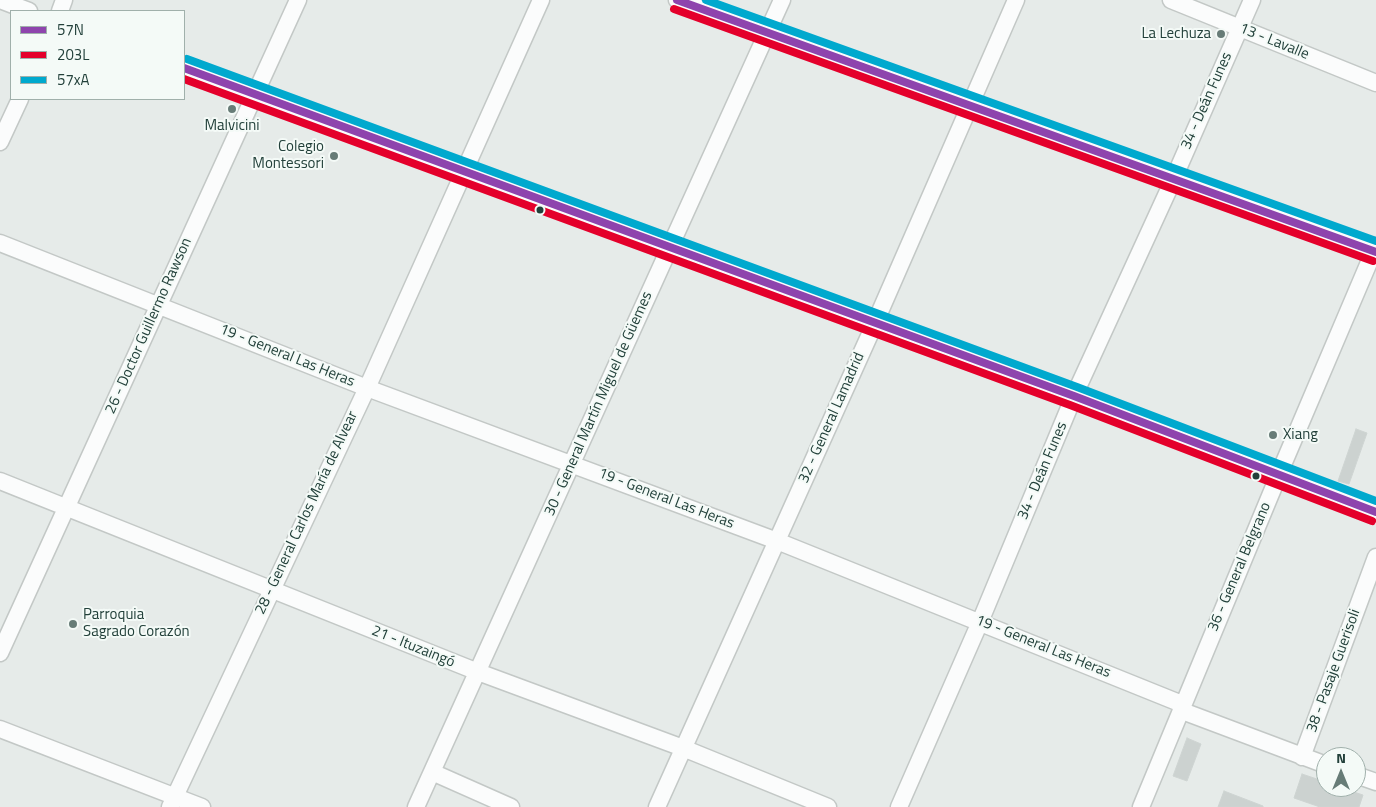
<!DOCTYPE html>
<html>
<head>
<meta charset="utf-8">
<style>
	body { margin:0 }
	#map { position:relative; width:1376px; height:807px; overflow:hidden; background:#e6ebe9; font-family:"Titillium Web",sans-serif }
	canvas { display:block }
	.legend { position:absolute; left:10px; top:10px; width:175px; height:90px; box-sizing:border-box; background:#f4faf7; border:1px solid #a0b0ab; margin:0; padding:6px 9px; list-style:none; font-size:15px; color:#22403a }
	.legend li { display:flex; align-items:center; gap:10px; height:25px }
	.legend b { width:25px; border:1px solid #a0b0ab }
	.north { position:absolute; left:1316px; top:747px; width:50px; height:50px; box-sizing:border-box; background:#f4faf7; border:1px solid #a0b0ab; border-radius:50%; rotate:0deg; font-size:14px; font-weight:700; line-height:20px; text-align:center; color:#22403a }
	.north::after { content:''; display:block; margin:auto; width:18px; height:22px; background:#677c77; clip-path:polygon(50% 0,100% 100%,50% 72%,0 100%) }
</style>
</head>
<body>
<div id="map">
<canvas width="1376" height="807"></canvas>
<ul class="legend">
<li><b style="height:6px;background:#8e44ad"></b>57N</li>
<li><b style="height:6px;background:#e4002b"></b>203L</li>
<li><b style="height:6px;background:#00a9ce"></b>57xA</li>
</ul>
<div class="north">N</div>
</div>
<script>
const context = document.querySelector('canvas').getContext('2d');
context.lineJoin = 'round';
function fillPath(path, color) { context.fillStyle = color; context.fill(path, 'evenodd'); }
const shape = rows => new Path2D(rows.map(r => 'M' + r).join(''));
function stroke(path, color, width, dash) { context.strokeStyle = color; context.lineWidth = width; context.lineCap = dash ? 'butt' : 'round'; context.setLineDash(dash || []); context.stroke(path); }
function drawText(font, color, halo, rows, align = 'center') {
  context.font = font + ' "Titillium Web",sans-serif'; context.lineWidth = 4; context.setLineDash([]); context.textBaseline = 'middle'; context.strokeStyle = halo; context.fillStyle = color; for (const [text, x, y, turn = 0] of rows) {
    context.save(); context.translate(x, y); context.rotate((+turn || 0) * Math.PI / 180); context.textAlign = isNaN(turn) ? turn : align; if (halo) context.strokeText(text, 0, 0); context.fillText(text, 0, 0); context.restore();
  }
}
const building = shape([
	[1356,429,1367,433,1349,484,1338,481,1356,429],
	[1187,738,1201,744,1187,781,1173,776,1187,738],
	[1302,774,1326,782,1326,787,1339,787,1363,795,1359,807,1320,807,1294,798,1302,774],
	[1224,791,1263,806,1263,807,1218,807,1224,791]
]);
const minor = shape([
	[0,0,29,11],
	[677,0,1376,252],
	[1171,0,1376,83],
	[60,11,64,0],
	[184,68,1074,396,1376,512],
	[0,142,20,99],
	[0,243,367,388,777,541,1177,702,1185,712,1326,765],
	[0,481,478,672,683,748,828,807],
	[0,653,298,0],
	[0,729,202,807],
	[1302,757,1376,557],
	[432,772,511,807],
	[1356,775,1376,782],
	[170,807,367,388,541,0],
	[416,807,782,0],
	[657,807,875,323,1016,0],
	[899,807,980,622,1074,396,1174,178,1252,0],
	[1141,807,1282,467,1376,246]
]);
const bus1 = shape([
	[677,0,1376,252],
	[184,68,1074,396,1376,512]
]);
const bus2 = shape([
	[674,9,1373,261],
	[184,79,1070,405,1372,521]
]);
const bus3 = shape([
	[706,0,1376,241],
	[187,59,1077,387,1376,501]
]);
const markers = [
	[1221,34,5,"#677c77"],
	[232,109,5,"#677c77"],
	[334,156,5,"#677c77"],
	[540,210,4.5,"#22403a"],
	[1273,435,5,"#677c77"],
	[1256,476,4.5,"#22403a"],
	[73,624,5,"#677c77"]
];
const poiNames = [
	["La Lechuza",1211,34],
	["Malvicini",232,126,"center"],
	["Colegio",324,147],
	["Montessori",324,164],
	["Xiang",1283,435,"left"],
	["Parroquia",83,615,"left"],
	["Sagrado Corazón",83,632,"left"]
];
const streetNames = [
	["13 - Lavalle",1274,42,22],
	["34 - Deán Funes",1207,101,-66],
	["26 - Doctor Guillermo Rawson",149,326,-66],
	["19 - General Las Heras",287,356,22],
	["30 - General Martín Miguel de Güemes",599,404,-66],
	["32 - General Lamadrid",832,418,-66],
	["34 - Deán Funes",1043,471,-67],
	["19 - General Las Heras",666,499,21],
	["28 - General Carlos María de Alvear",307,513,-65],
	["36 - General Belgrano",1240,567,-67],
	["21 - Ituzaingó",413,647,22],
	["19 - General Las Heras",1043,647,22],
	["38 - Pasaje Guerisoli",1334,671,-70]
];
fillPath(building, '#ccd2d0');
stroke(building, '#ced4d2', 1);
stroke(minor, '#c3c8c6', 19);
stroke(minor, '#fbfcfc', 16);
stroke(bus1, '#8e44ad', 8);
stroke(bus2, '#e4002b', 8);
stroke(bus3, '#00a9ce', 8);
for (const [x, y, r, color] of markers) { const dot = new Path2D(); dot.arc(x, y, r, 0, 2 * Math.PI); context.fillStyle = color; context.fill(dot); stroke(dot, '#f4faf7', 2); }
drawText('15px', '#22403a', '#f4faf7', poiNames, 'right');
drawText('15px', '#22403a', '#f4faf7', streetNames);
</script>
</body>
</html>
